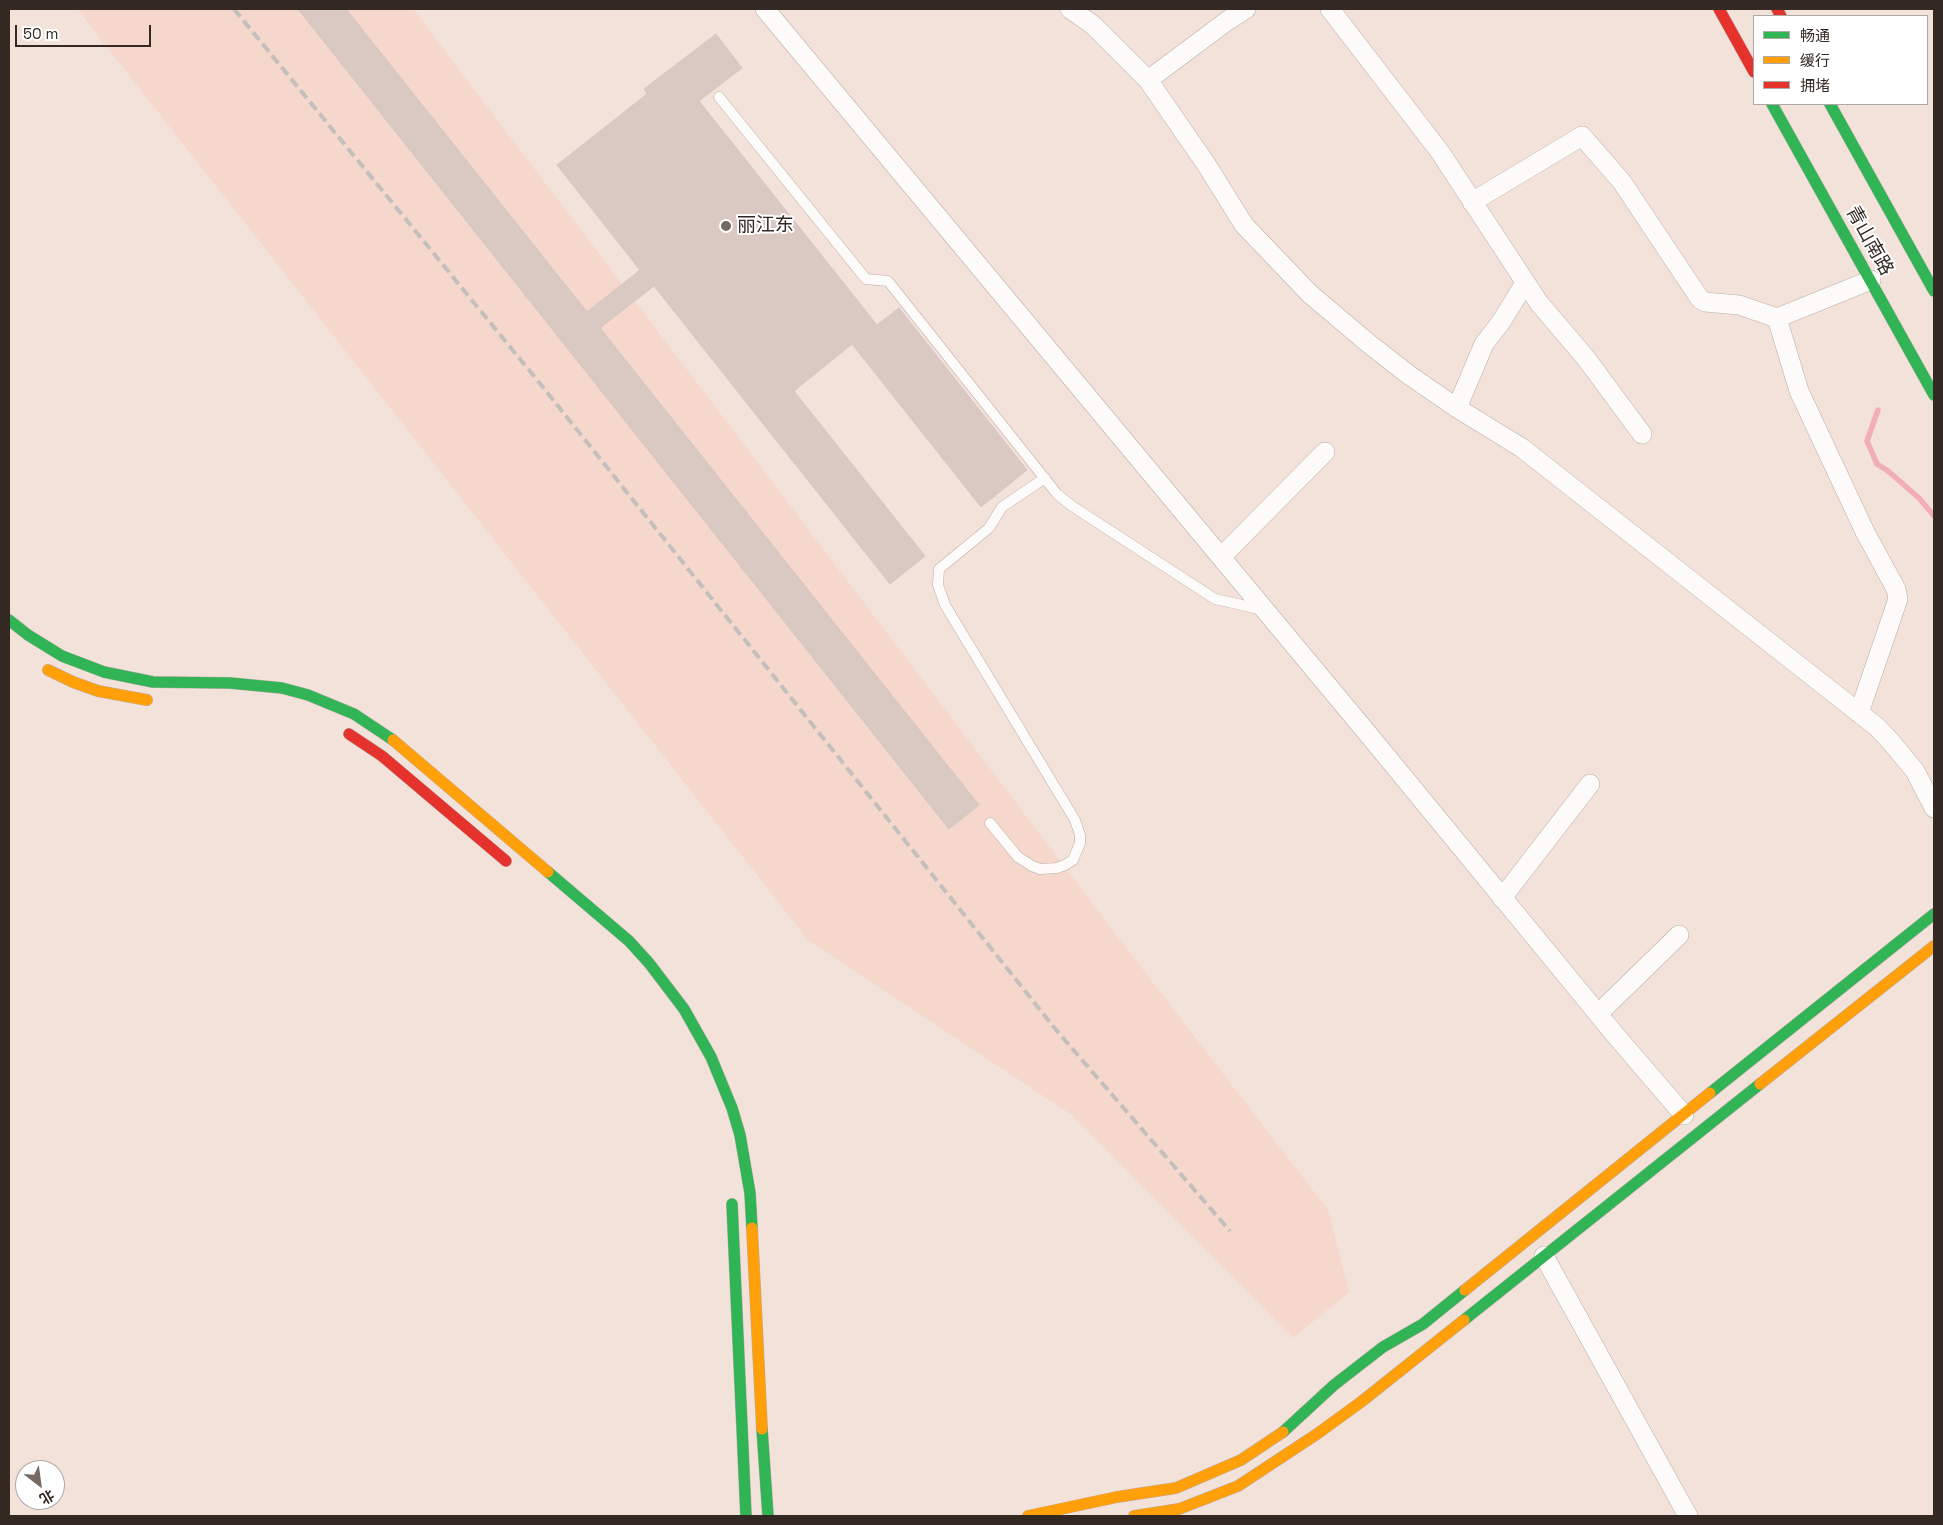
<!DOCTYPE html>
<html>
<head>
<meta charset="utf-8">
<style>
	body { margin:0 }
	#map { position:relative; width:1943px; height:1525px; overflow:hidden; background:#f2e2da; font-family:"Space Grotesk","Noto Sans SC",sans-serif }
	canvas { display:block }
	.frame { position:absolute; inset:0; border:10px solid #332822; pointer-events:none }
	.legend { position:absolute; left:1753px; top:15px; width:175px; height:90px; box-sizing:border-box; background:#fff; border:1px solid #ada9a7; margin:0; padding:6px 9px; list-style:none; font-size:15px; color:#332822 }
	.legend li { display:flex; align-items:center; gap:10px; height:25px }
	.legend b { width:25px; border:1px solid #ada9a7 }
	.north { position:absolute; left:15px; top:1460px; width:50px; height:50px; box-sizing:border-box; background:#fff; border:1px solid #ada9a7; border-radius:50%; rotate:150deg; font-size:14px; font-weight:700; line-height:20px; text-align:center; color:#332822 }
	.north::after { content:''; display:block; margin:auto; width:18px; height:22px; background:#766962; clip-path:polygon(50% 0,100% 100%,50% 72%,0 100%) }
	.scale { position:absolute; left:15px; top:25px; width:136px; height:22px; box-sizing:border-box; border:2px solid #332822; border-top:0; padding-left:6px; font-size:15px; line-height:18px; white-space:nowrap; color:#332822; -webkit-text-stroke:4px #fff; paint-order:stroke }
</style>
</head>
<body>
<div id="map">
<canvas width="1943" height="1525"></canvas>
<div class="frame"></div>
<ul class="legend">
<li><b style="height:6px;background:#30b455"></b>畅通</li>
<li><b style="height:6px;background:#ff9f0a"></b>缓行</li>
<li><b style="height:6px;background:#e5322d"></b>拥堵</li>
</ul>
<div class="north">北</div>
<div class="scale">50 m</div>
</div>
<script>
const context = document.querySelector('canvas').getContext('2d');
context.lineJoin = 'round';
function fillPath(path, color) { context.fillStyle = color; context.fill(path, 'evenodd'); }
const shape = rows => new Path2D(rows.map(r => 'M' + r).join(''));
function stroke(path, color, width, dash) { context.strokeStyle = color; context.lineWidth = width; context.lineCap = dash ? 'butt' : 'round'; context.setLineDash(dash || []); context.stroke(path); }
function drawText(font, color, halo, rows, align = 'center') {
  context.font = font + ' "Space Grotesk","Noto Sans SC",sans-serif'; context.lineWidth = 4; context.setLineDash([]); context.textBaseline = 'middle'; context.strokeStyle = halo; context.fillStyle = color; for (const [text, x, y, turn = 0] of rows) {
    context.save(); context.translate(x, y); context.rotate((+turn || 0) * Math.PI / 180); context.textAlign = isNaN(turn) ? turn : align; if (halo) context.strokeText(text, 0, 0); context.fillText(text, 0, 0); context.restore();
  }
}
const built = shape([
	[77,9,413,9,1121,941,1328,1210,1349,1292,1293,1338,1072,1115,808,940]
]);
const stream = shape([
	[1878,410,1867,441,1877,464,1888,471,1919,498,1934,516]
]);
const building = shape([
	[298,9,346,9,587,312,640,270,557,165,647,94,644,89,716,34,742,68,699,101,877,325,899,308,1027,470,981,507,852,344,794,391,925,556,890,584,654,286,600,328,979,805,949,829,298,9]
]);
const lane = shape([
	[719,97,866,279,888,281,1057,494,1072,506,1215,599,1264,610],
	[990,823,1018,857,1032,866,1040,869,1057,868,1065,865,1073,860,1080,843,1080,835,1075,820,945,605,938,585,939,569,989,528,1002,507,1045,478]
]);
const street = shape([
	[765,9,1373,740,1617,1037,1684,1115],
	[1070,9,1093,25,1148,80,1206,164,1244,225,1310,294,1368,343,1409,375,1457,408,1522,448,1877,727,1892,743,1915,771,1934,808],
	[1330,9,1440,152,1539,303,1585,357,1642,434],
	[1148,80,1227,21,1246,9],
	[1472,202,1582,136,1622,182,1700,299,1705,302,1739,305,1777,318,1871,280],
	[1777,318,1799,391,1865,532,1896,589,1898,599,1859,713],
	[1457,408,1484,344,1501,322,1525,283],
	[1221,557,1325,452],
	[1502,898,1590,784],
	[1598,1014,1679,935],
	[1544,1256,1688,1516]
]);
const fast = shape([
	[1772,104,1934,395],
	[1830,104,1934,291],
	[9,620,28,635,62,656,104,672,153,682,230,683,282,688,308,695,354,714,393,740],
	[548,872,629,941,649,963,684,1009,711,1057,732,1108,740,1135,750,1193,752,1228],
	[1710,1093,1934,914],
	[732,1204,746,1516],
	[1464,1320,1760,1084],
	[762,1429,768,1516],
	[1283,1432,1334,1385,1383,1347,1423,1324,1465,1290]
]);
const slow = shape([
	[48,670,73,682,98,691,147,700],
	[393,740,548,872],
	[1760,1084,1934,946],
	[752,1228,762,1429],
	[1465,1290,1710,1093],
	[1028,1516,1117,1497,1176,1488,1241,1460,1283,1432],
	[1134,1516,1179,1509,1238,1486,1317,1434,1361,1402,1464,1320]
]);
const jam = shape([
	[1719,9,1754,72],
	[1777,9,1781,16],
	[349,734,382,756,506,861]
]);
const rail = shape([
	[234,9,542,386,1057,1031,1230,1231]
]);
const markers = [
	[726,226,6,"#766962"]
];
const poiNames = [
	["丽江东",737,226]
];
const streetNames = [
	["青山南路",1869,241,61]
];
fillPath(built, '#f5d8cb');
stroke(stream, '#f2aeb6', 5.5);
fillPath(building, '#dac8c3');
stroke(building, '#d4c6c2', 1);
stroke(lane, '#baada7', 11);
stroke(street, '#baada7', 20);
stroke(fast, '#baada7', 12);
stroke(slow, '#baada7', 12);
stroke(jam, '#baada7', 12);
stroke(lane, '#fdfbf9', 10);
stroke(street, '#fdfbf9', 19);
stroke(fast, '#30b455', 11);
stroke(slow, '#ff9f0a', 11);
stroke(jam, '#e5322d', 11);
stroke(rail, '#c3bfbd', 4, [10, 5]);
for (const [x, y, r, color] of markers) { const dot = new Path2D(); dot.arc(x, y, r, 0, 2 * Math.PI); context.fillStyle = color; context.fill(dot); stroke(dot, '#fff', 2); }
drawText('19px', '#332822', '#fff', poiNames, 'left');
drawText('19px', '#332822', '#fff', streetNames);
</script>
</body>
</html>
